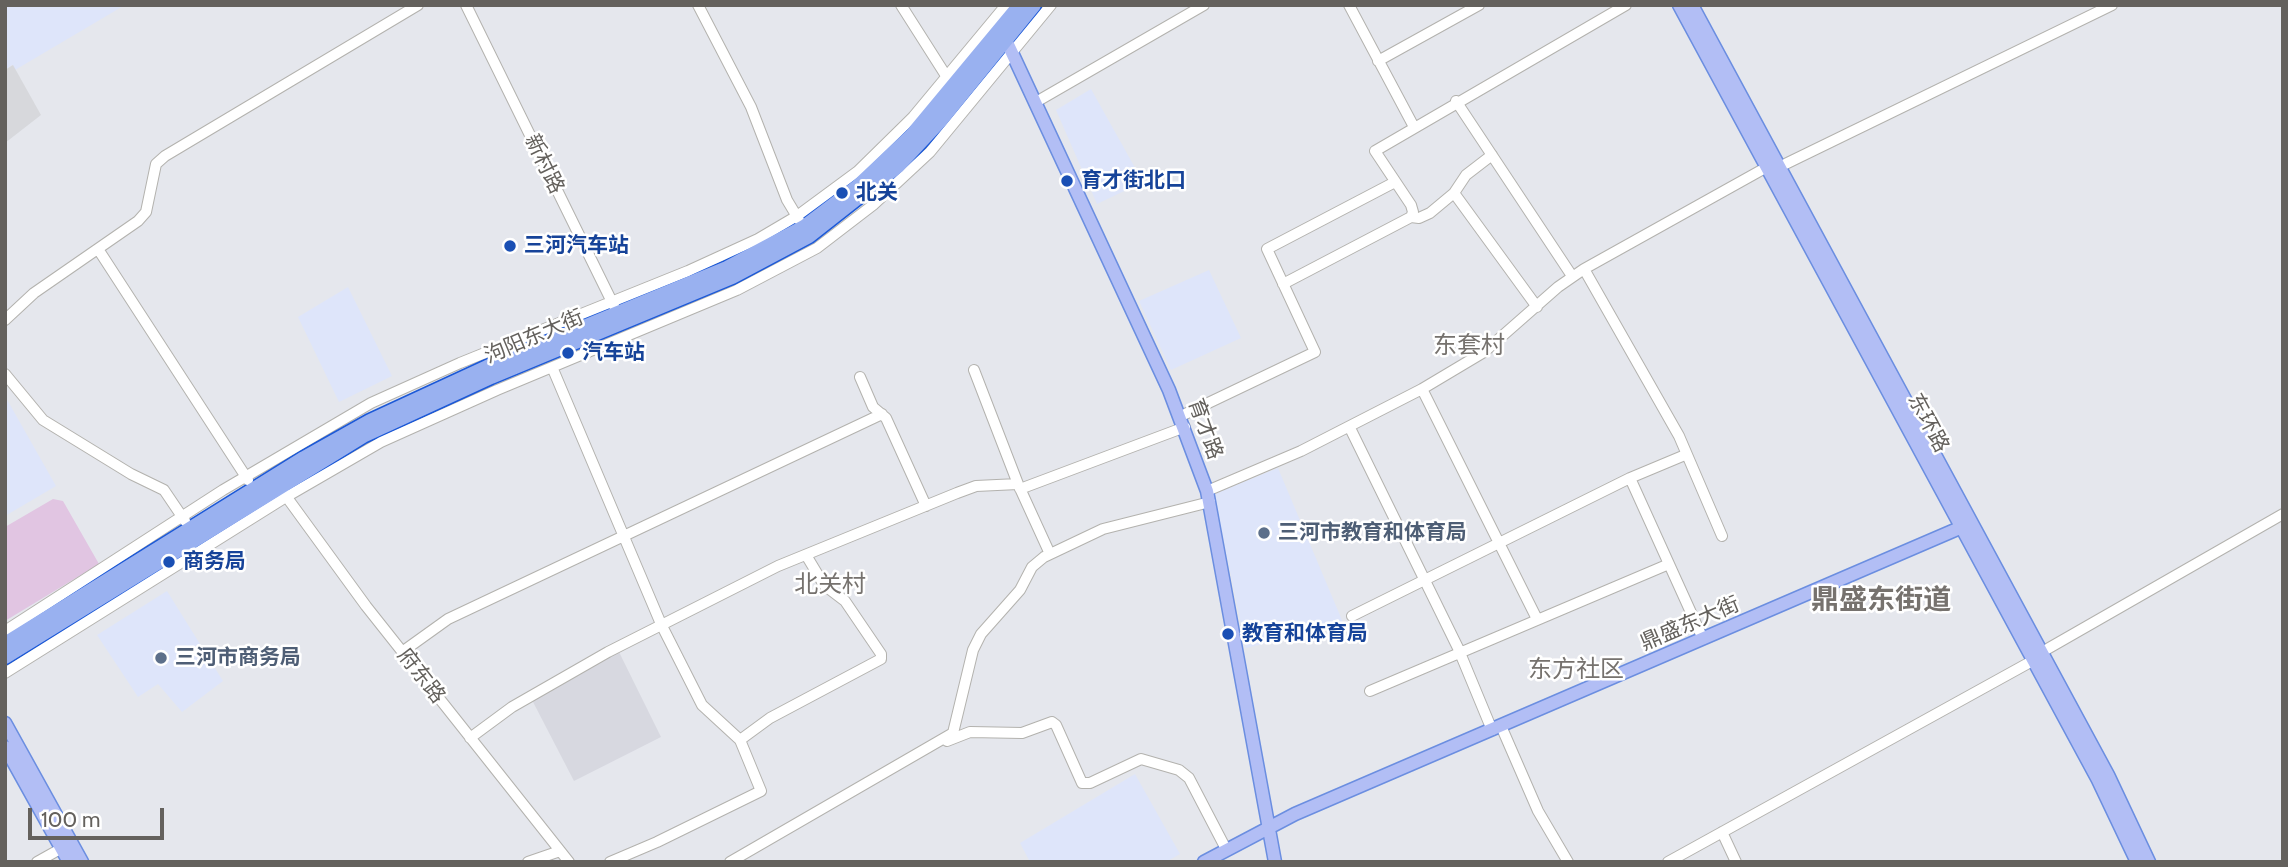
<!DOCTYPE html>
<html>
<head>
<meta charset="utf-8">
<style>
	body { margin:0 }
	#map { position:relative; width:2288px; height:867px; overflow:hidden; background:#e5e7ed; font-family:Cabin,sans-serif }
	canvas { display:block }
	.frame { position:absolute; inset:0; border:7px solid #64615d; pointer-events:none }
	.scale { position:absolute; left:28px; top:808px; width:136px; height:32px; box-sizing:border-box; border:4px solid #64615d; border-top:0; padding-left:9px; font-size:21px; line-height:24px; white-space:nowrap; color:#64615d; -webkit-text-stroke:5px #fff; paint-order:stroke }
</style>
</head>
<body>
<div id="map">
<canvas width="2288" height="867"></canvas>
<div class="frame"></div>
<div class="scale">100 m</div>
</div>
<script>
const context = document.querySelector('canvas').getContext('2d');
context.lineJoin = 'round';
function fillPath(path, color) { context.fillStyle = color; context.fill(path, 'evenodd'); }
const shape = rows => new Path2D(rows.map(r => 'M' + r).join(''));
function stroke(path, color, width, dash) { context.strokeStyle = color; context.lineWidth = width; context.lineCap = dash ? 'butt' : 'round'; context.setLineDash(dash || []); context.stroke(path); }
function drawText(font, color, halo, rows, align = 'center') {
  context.font = font + ' Cabin,"Noto Sans SC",sans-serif'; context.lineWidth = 5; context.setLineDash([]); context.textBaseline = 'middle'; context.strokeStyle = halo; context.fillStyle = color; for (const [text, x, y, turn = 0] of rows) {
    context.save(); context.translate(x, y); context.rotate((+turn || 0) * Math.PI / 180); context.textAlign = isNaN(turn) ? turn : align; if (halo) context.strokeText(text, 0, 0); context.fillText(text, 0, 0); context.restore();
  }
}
const commercial = shape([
	[5,5,125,5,15,70,12,65,5,70],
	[1091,89,1143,182,1097,204,1056,110],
	[1209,270,1241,338,1171,370,1139,301],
	[348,287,392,376,339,402,298,317],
	[5,396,56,486,5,516],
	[1278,468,1344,625,1246,648,1214,494],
	[167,591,223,681,182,712,158,684,138,697,97,635],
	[1135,774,1180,854,1166,862,1030,862,1020,843]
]);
const industrial = shape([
	[13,65,41,115,5,143,5,70]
]);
const education = shape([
	[619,652,661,737,574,781,532,700]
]);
const green = shape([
	[53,499,63,501,99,564,5,621,5,527]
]);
const minor = shape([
	[466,5,614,306],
	[698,5,751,107,787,200,799,220],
	[901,5,950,82],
	[1349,5,1414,127],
	[1378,61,1479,5],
	[1456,101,1572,276],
	[1036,102,1204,5],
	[1773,170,2112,5],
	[1454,193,1537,307],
	[1411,217,1419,218,1430,213,1454,193,1466,175,1492,155],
	[98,249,248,480],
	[1584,269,1679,436,1722,536],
	[1283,284,1411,217,1413,212,1411,205,1375,151,1626,5],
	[5,320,34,293,138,221,146,212,156,164,165,156,418,5],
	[552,367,661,624,702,705,740,740,761,791,657,842,610,862],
	[974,370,1018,484,1050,554],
	[5,374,43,420,131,474,164,490,185,521],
	[860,377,873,407,886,418,926,506],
	[1422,389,1537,619],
	[1181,416,1315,352,1267,249,1395,182],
	[1350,428,1458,648,1492,730],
	[1630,478,1703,639],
	[1020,489,1185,427],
	[1207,491,1301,451,1422,389,1484,352,1558,287,1584,269,1767,167],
	[283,492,366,606,569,862],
	[1352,616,1630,478,1685,455],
	[5,631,223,490,371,403,460,363,688,271,758,239,797,216,858,171,913,117,1006,5],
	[402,652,448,619,882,414],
	[2042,652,2283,514],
	[5,673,286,497,381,442,497,390,737,290,817,248,873,205,930,152,1051,5],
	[1370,691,1669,564],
	[1501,726,1538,811,1568,862],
	[470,738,512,707,608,652,778,566,957,493,976,486,1018,484],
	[740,740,770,718,881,659,881,654,845,601,824,585,806,555],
	[947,741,970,732,1022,733,1052,722,1056,725,1082,783,1090,783,1141,759,1179,770,1189,778,1226,849],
	[1722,832,1736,862],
	[37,862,62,848],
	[528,862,560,851],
	[730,862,953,733,973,650,981,634,1020,590,1032,567,1044,557,1103,529,1210,502],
	[1668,862,2034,660]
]);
const major = shape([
	[1679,5,2098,780,2137,862],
	[1692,5,2108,775,2149,862],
	[1006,40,1169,390,1207,491,1275,862],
	[5,723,82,862],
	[5,747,69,862],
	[1204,862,1295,814,1962,527]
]);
const highway = shape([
	[5,644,304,458,370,421,487,367,727,268,804,227,858,186,912,135,1020,5],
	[5,657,363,436,491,377,732,277,809,236,898,166,940,121,1034,5]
]);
const markers = [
	[1067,181,7,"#1a4fb4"],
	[842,193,7,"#1a4fb4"],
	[510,246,7,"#1a4fb4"],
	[568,353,7,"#1a4fb4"],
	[1264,533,7,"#5c6f8a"],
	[169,562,7,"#1a4fb4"],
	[1228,634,7,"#1a4fb4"],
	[161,658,7,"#5c6f8a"]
];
const streetNames = [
	["新村路",544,164,64],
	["泃阳东大街",534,337,-23],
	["东环路",1928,423,62],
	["育才路",1205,429,70],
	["鼎盛东大街",1690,624,-23],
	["府东路",421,676,52]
];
const transitNames = [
	["育才街北口",1081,181],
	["北关",856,193],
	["三河汽车站",524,246],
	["汽车站",582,353],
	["商务局",183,562],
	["教育和体育局",1242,634]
];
const serviceNames = [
	["三河市教育和体育局",1278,533],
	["三河市商务局",175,658]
];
const quarterNames = [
	["东套村",1469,346],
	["北关村",830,585],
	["东方社区",1576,670]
];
const districtNames = [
	["鼎盛东街道",1881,601]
];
fillPath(commercial, '#dee5fa');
fillPath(industrial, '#d7d8dc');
fillPath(education, '#d7d8e0');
fillPath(green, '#e1c5e2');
stroke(minor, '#b3b2ae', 12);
stroke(major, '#6b8ee0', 15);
stroke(highway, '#1c59d7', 17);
stroke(minor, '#fff', 10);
stroke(major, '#b2bef5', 12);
stroke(highway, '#99b1f0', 14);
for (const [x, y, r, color] of markers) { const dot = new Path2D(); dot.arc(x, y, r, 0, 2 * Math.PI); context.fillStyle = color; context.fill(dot); stroke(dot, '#fff', 2.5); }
drawText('21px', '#64615d', '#fff', streetNames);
drawText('bold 21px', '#164399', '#fff', transitNames, 'left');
drawText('bold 21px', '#4e5e75', '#fff', serviceNames, 'left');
drawText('24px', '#76726e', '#fff', quarterNames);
drawText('bold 28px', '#76726e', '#fff', districtNames);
</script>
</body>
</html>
